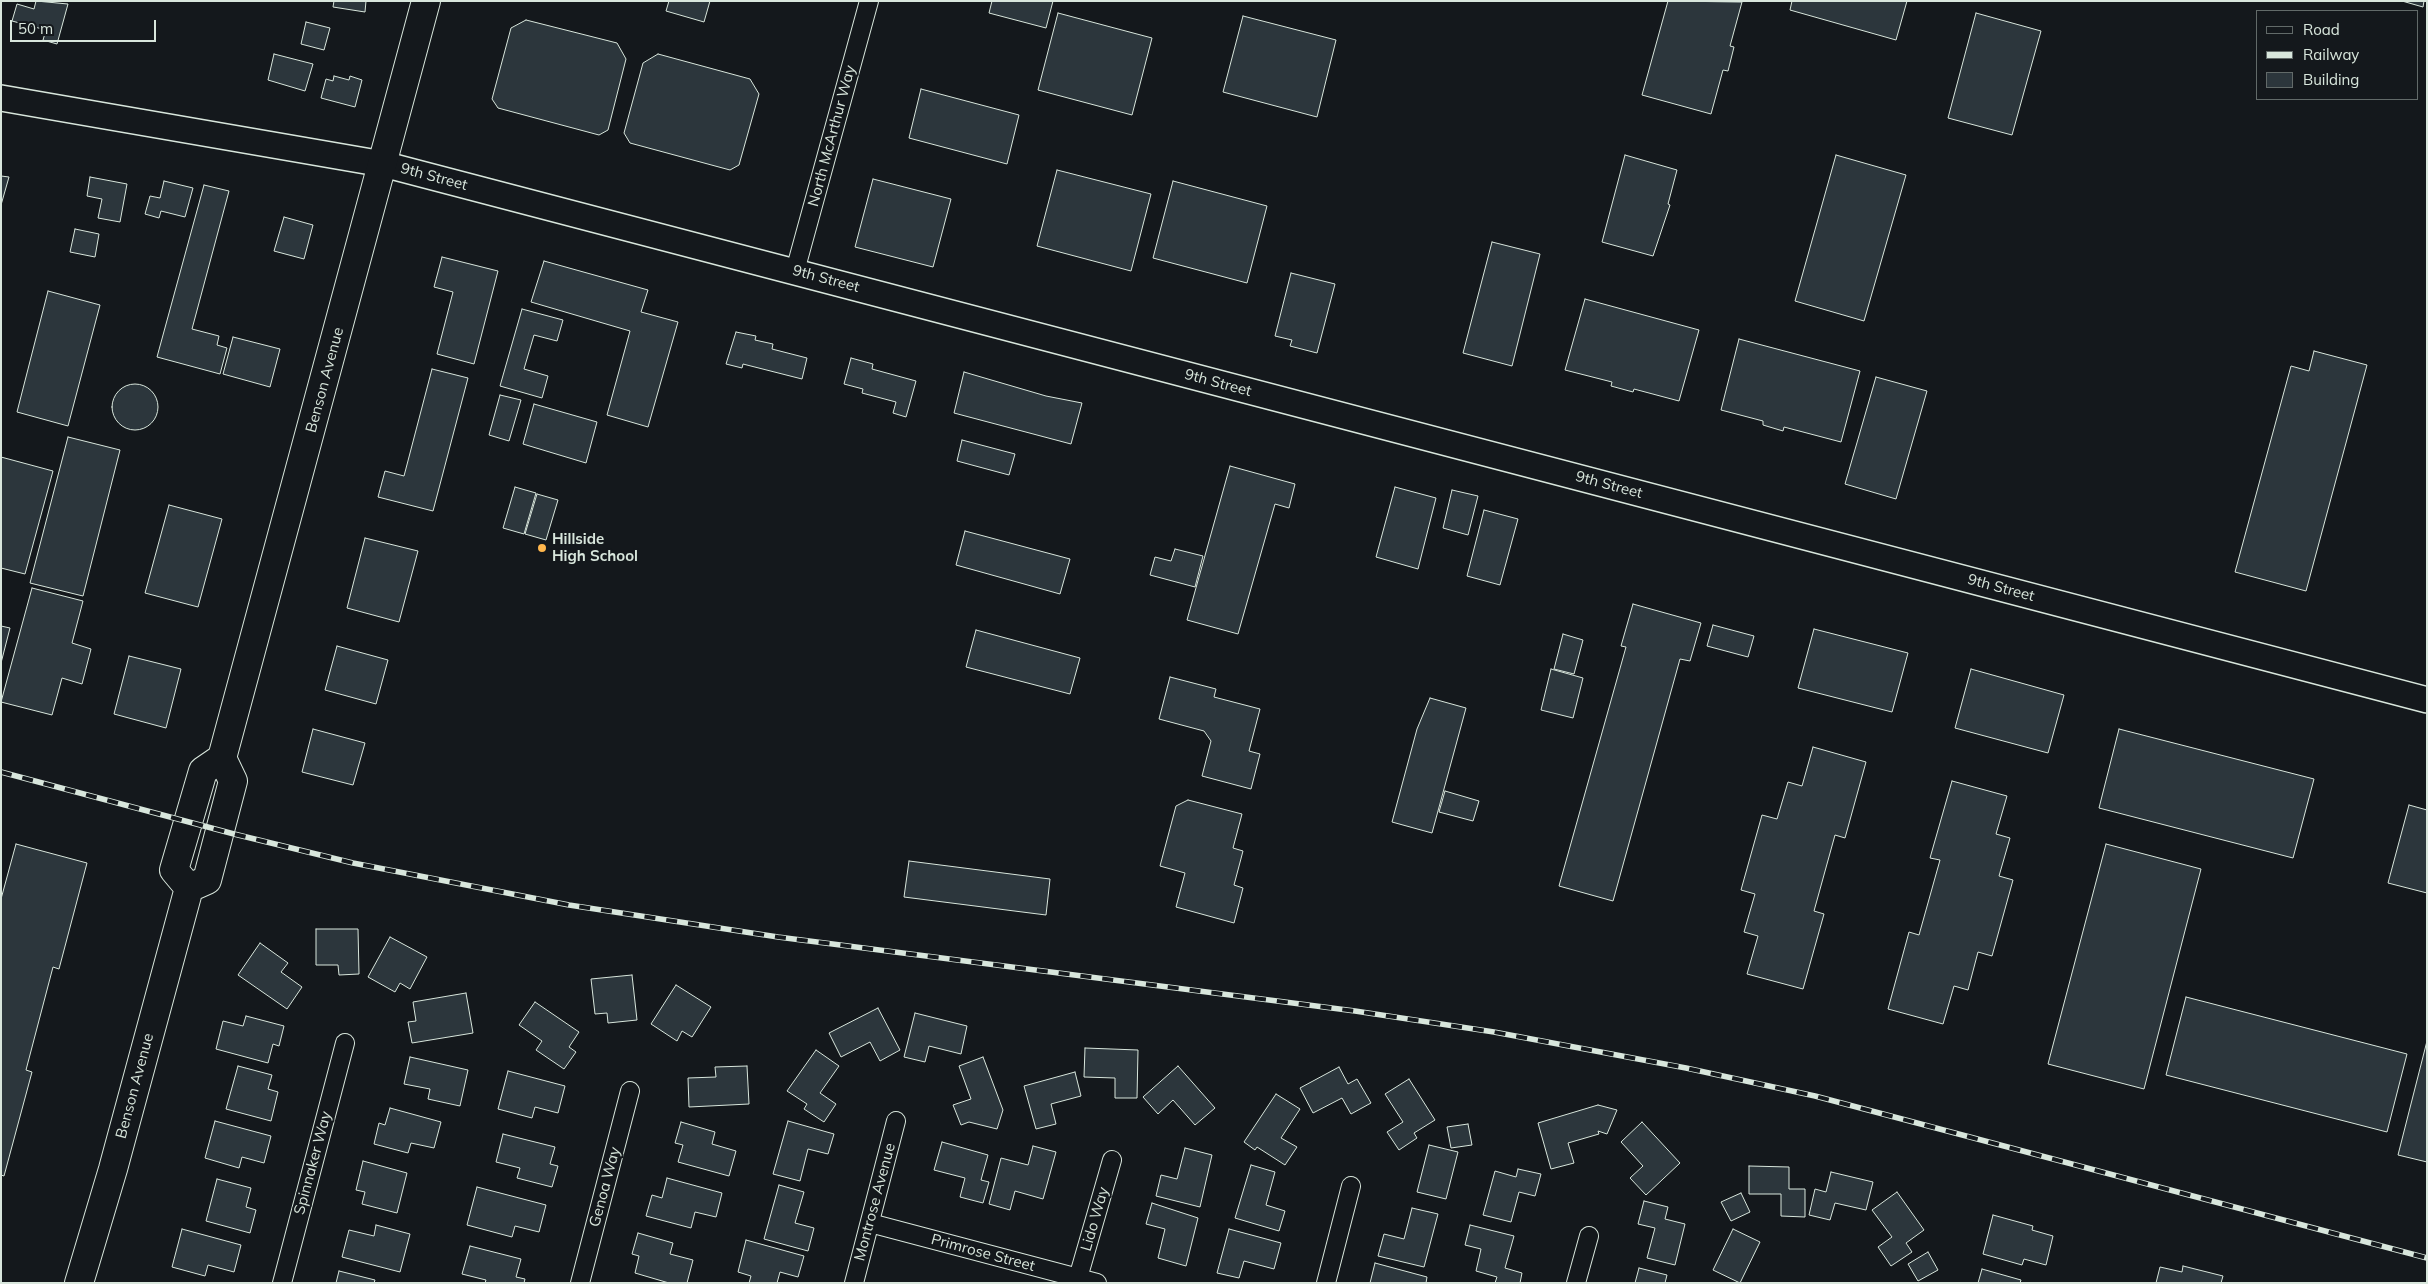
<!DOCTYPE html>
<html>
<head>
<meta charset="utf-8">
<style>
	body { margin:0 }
	#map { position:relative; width:2428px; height:1284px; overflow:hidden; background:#14181c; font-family:Mulish,sans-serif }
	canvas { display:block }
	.frame { position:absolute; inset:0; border:2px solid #d8e6dc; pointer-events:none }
	.legend { position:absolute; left:2256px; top:10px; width:162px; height:90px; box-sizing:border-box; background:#14181c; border:1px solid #626a69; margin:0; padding:6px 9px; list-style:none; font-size:15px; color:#d8e6dc }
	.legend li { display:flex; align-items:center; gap:10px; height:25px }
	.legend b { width:25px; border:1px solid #626a69 }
	.scale { position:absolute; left:10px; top:20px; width:146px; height:22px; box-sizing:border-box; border:2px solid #d8e6dc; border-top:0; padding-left:6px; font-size:15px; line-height:18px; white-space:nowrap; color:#d8e6dc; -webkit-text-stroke:4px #14181c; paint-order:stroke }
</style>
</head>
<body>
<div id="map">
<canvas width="2428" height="1284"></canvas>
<div class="frame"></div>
<ul class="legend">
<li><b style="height:6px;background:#14181c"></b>Road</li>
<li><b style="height:6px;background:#d8e6dc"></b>Railway</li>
<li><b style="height:14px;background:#2c363c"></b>Building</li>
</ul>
<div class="scale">50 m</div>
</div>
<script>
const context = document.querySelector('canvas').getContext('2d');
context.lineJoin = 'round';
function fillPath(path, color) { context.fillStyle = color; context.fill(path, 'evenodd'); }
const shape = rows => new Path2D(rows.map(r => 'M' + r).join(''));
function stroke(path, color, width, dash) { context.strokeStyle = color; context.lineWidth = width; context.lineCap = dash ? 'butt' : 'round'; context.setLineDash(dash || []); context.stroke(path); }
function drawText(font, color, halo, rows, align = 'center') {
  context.font = font + ' Mulish,sans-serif'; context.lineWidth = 4; context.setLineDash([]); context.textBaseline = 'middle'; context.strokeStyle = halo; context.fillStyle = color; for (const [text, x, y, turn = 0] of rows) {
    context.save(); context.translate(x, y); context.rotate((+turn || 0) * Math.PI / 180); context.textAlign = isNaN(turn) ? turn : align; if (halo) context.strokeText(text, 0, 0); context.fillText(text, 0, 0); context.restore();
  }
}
const building = shape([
	[36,1,68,4,57,44,43,40,46,30,12,21,17,4,34,9,36,1],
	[334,1,366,1,365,12,333,7,334,1],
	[669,1,710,1,704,22,666,11,669,1],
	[992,1,1053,1,1046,28,989,13,992,1],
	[1668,1,1742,2,1730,46,1734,47,1728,71,1723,70,1711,114,1642,95,1668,1],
	[1792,1,1907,1,1896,40,1790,10,1792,1],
	[2402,1,2424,1,2423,7,2402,1],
	[1058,13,1152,38,1132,115,1038,90,1058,13],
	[1976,13,2041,31,2012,135,1948,118,1976,13],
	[1243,16,1336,40,1317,117,1223,92,1243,16],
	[526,20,617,43,626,59,608,130,599,135,498,108,492,99,511,28,526,20],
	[306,22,330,28,324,50,301,44,306,22],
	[274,54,313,64,305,91,268,80,274,54],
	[658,54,750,79,759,94,739,165,730,170,630,143,624,133,643,63,658,54],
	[334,76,349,80,350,76,362,80,355,107,321,98,326,79,333,81,334,76],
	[921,89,1019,115,1007,164,909,138,921,89],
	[1625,155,1677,170,1668,204,1670,205,1653,256,1602,242,1625,155],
	[1836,155,1906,175,1864,321,1795,301,1836,155],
	[1057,170,1151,194,1131,271,1037,246,1057,170],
	[1,176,9,177,1,205,1,176],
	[90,177,127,184,120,222,98,218,102,199,87,196,90,177],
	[873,179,951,199,933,267,855,247,873,179],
	[164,181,193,188,185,217,161,211,159,218,145,214,150,196,160,198,164,181],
	[1173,181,1267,206,1247,283,1153,258,1173,181],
	[204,185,229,191,192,329,219,336,217,345,227,348,220,374,157,357,204,185],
	[284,217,313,225,304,259,274,251,284,217],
	[75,229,99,234,95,257,70,252,75,229],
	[1492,242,1540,254,1512,366,1463,353,1492,242],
	[442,257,498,271,474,364,437,354,453,292,434,287,442,257],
	[544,261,648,290,641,312,678,322,648,427,607,415,630,331,531,302,544,261],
	[1291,273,1335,284,1317,353,1290,346,1292,340,1275,336,1291,273],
	[48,291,100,305,68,426,17,412,48,291],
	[1585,299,1699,330,1679,401,1634,389,1633,392,1611,386,1612,382,1565,370,1585,299],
	[522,309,563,320,557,341,534,335,524,369,548,376,542,398,500,386,522,309],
	[736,332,756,336,755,340,773,344,772,349,807,358,802,379,743,364,742,368,726,364,736,332],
	[233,337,280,349,270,387,223,374,233,337],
	[1739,339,1860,371,1841,442,1784,427,1783,431,1763,425,1763,421,1721,410,1739,339],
	[2314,351,2367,365,2306,591,2235,572,2291,366,2309,371,2314,351],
	[851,358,873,364,872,369,916,381,906,417,893,413,896,402,862,393,863,389,844,384,851,358],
	[432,369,468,378,433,511,378,497,385,471,404,476,432,369],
	[964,372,1046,396,1082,403,1071,444,954,413,964,372],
	[1876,377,1927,391,1896,499,1845,484,1876,377],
	'112 407a23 23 0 1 1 46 0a23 23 0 1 1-46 0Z',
	[500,395,521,400,509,441,489,435,500,395],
	[534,404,597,422,586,463,523,444,534,404],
	[68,437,120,450,83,596,30,583,68,437],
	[962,440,1015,454,1009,475,957,461,962,440],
	[1,457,53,471,25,574,1,568,1,457],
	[1230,466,1295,484,1289,508,1275,504,1238,634,1187,620,1230,466],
	[515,487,536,493,524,534,503,528,515,487],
	[1395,487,1436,498,1418,569,1376,557,1395,487],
	[1452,490,1478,496,1468,535,1443,528,1452,490],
	[537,494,558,500,546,540,525,534,537,494],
	[169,505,222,519,198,607,145,593,169,505],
	[1484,510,1518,519,1500,585,1467,576,1484,510],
	[965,531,1070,559,1060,594,956,565,965,531],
	[365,538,418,551,399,622,347,608,365,538],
	[1175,549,1203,556,1195,587,1150,575,1155,557,1171,561,1175,549],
	[32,588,83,601,72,643,91,649,82,684,62,678,52,715,1,702,32,588],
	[1633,604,1701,623,1690,661,1680,659,1613,901,1559,886,1626,647,1621,646,1633,604],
	[1713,625,1754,636,1748,657,1707,646,1713,625],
	[1,626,10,628,1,663,1,626],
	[1814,629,1908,653,1892,712,1798,688,1814,629],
	[976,630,1080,658,1070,694,966,667,976,630],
	[1563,634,1583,640,1574,674,1554,669,1563,634],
	[337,646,388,660,376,704,325,690,337,646],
	[129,656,181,669,166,728,114,714,129,656],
	[1551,669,1583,678,1573,718,1541,710,1551,669],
	[1971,669,2064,695,2048,753,1955,728,1971,669],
	[1170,677,1216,689,1214,697,1260,709,1249,751,1260,754,1251,789,1202,776,1211,741,1204,731,1159,719,1170,677],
	[1430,698,1466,708,1432,833,1392,822,1417,729,1430,698],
	[313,729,365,743,353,785,302,772,313,729],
	[2119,729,2314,779,2293,858,2099,808,2119,729],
	[1813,747,1866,762,1845,838,1835,835,1814,911,1824,914,1803,989,1747,974,1758,936,1744,932,1755,894,1741,890,1762,815,1777,819,1788,782,1802,786,1813,747],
	[1952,781,2007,796,1996,834,2010,838,1999,876,2013,880,1992,956,1978,952,1968,990,1954,986,1943,1024,1888,1009,1909,932,1919,935,1940,860,1930,858,1952,781],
	[1445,791,1479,801,1473,821,1439,812,1445,791],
	[1188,800,1242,814,1233,848,1243,851,1234,885,1243,888,1234,923,1176,907,1185,873,1160,866,1176,806,1188,800],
	[2409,805,2427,810,2427,893,2388,883,2409,805],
	[16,844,87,863,59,969,53,967,26,1070,32,1072,4,1176,1,1175,1,899,16,844],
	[2106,844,2201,869,2144,1089,2048,1064,2106,844],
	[909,861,1050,879,1046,915,904,897,909,861],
	[316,929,358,929,359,974,339,975,338,965,316,965,316,929],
	[390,937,427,957,410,989,400,983,395,992,368,977,390,937],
	[260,943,288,963,281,972,302,987,287,1009,238,975,260,943],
	[632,975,637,1020,608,1023,607,1013,595,1014,591,979,632,975],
	[676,985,711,1007,692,1037,682,1031,677,1041,651,1024,676,985],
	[466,993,473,1033,412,1043,408,1022,416,1021,413,1002,466,993],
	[2186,997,2407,1054,2387,1132,2166,1075,2186,997],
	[535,1002,579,1032,569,1047,576,1052,564,1069,536,1050,542,1041,519,1025,535,1002],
	[878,1008,900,1050,880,1061,870,1042,841,1057,829,1033,878,1008],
	[915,1013,967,1026,961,1054,929,1046,925,1062,904,1057,915,1013],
	[246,1016,284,1026,279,1046,273,1044,268,1063,216,1049,223,1021,243,1026,246,1016],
	[2427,1041,2427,1162,2398,1155,2427,1041],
	[1085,1048,1138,1050,1137,1098,1115,1098,1115,1078,1084,1077,1085,1048],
	[816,1050,839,1066,820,1093,836,1104,824,1122,804,1109,807,1104,787,1091,816,1050],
	[410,1057,468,1070,460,1106,428,1099,430,1089,404,1084,410,1057],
	[983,1057,1003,1110,997,1129,969,1122,961,1125,953,1105,971,1099,959,1066,983,1057],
	[238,1066,272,1075,268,1089,278,1092,271,1121,226,1109,238,1066],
	[747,1066,749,1104,689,1107,688,1078,716,1077,715,1067,747,1066],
	[1178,1066,1215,1108,1195,1125,1173,1100,1158,1114,1143,1097,1178,1066],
	[1339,1067,1348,1084,1357,1079,1371,1103,1351,1114,1342,1098,1313,1113,1300,1088,1339,1067],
	[508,1071,565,1086,558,1113,535,1107,532,1118,498,1109,508,1071],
	[1075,1072,1081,1096,1051,1104,1056,1124,1036,1129,1024,1086,1075,1072],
	[1409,1079,1435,1120,1414,1133,1417,1138,1399,1150,1387,1132,1403,1122,1385,1094,1409,1079],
	[1276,1094,1300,1109,1281,1138,1297,1147,1285,1165,1257,1147,1255,1150,1244,1142,1276,1094],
	[1598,1105,1617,1110,1607,1134,1598,1131,1599,1134,1568,1143,1574,1163,1551,1169,1538,1123,1598,1105],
	[390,1108,441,1122,434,1148,411,1143,408,1153,374,1144,379,1123,385,1125,390,1108],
	[215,1121,271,1136,264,1163,242,1157,239,1168,205,1158,215,1121],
	[788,1121,834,1134,828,1154,808,1149,800,1181,773,1174,788,1121],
	[681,1122,715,1132,712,1144,736,1151,729,1176,678,1162,683,1145,675,1143,681,1122],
	[1642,1122,1680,1163,1646,1195,1630,1178,1643,1166,1621,1142,1642,1122],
	[1468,1124,1472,1145,1451,1148,1447,1127,1468,1124],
	[503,1134,555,1147,550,1164,558,1166,552,1187,517,1178,520,1168,496,1162,503,1134],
	[942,1142,988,1155,981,1180,989,1182,983,1203,960,1197,965,1178,934,1170,942,1142],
	[1429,1145,1458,1152,1446,1199,1417,1192,1429,1145],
	[1033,1146,1056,1152,1043,1199,1015,1191,1010,1210,989,1204,1001,1158,1028,1165,1033,1146],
	[1185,1148,1212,1155,1200,1207,1156,1196,1161,1175,1177,1179,1185,1148],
	[363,1161,407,1173,397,1213,362,1204,365,1192,356,1190,363,1161],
	[1251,1165,1275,1172,1266,1205,1285,1211,1279,1231,1235,1218,1251,1165],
	[1749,1166,1789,1167,1789,1189,1805,1189,1805,1217,1781,1216,1781,1194,1749,1194,1749,1166],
	[1518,1169,1541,1174,1535,1196,1519,1192,1511,1222,1483,1215,1495,1171,1516,1177,1518,1169],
	[1831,1172,1873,1182,1866,1210,1835,1203,1830,1220,1809,1215,1815,1189,1826,1192,1831,1172],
	[667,1178,722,1193,716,1217,695,1212,691,1228,646,1216,652,1195,662,1198,667,1178],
	[217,1179,251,1188,246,1207,256,1210,250,1233,206,1221,217,1179],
	[779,1185,804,1192,795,1223,814,1228,808,1251,764,1239,779,1185],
	[477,1187,546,1205,539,1232,515,1226,512,1237,467,1225,477,1187],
	[1897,1192,1924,1230,1906,1243,1912,1252,1891,1266,1878,1247,1892,1237,1872,1210,1897,1192],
	[1741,1193,1750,1212,1731,1221,1721,1202,1741,1193],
	[1644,1201,1668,1207,1665,1219,1685,1224,1675,1265,1647,1258,1655,1228,1638,1224,1644,1201],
	[1152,1203,1198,1218,1186,1266,1158,1258,1165,1229,1146,1224,1152,1203],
	[1412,1208,1438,1214,1424,1267,1378,1256,1384,1234,1404,1239,1412,1208],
	[1993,1215,2033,1226,2032,1230,2053,1236,2046,1265,2024,1259,2022,1265,1983,1254,1993,1215],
	[376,1225,410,1234,400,1272,342,1257,349,1230,374,1236,376,1225],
	[1470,1225,1514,1236,1505,1268,1522,1273,1520,1283,1495,1283,1497,1277,1476,1271,1481,1249,1465,1245,1470,1225],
	[182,1229,241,1245,234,1272,208,1265,205,1276,172,1267,182,1229],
	[1229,1229,1281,1243,1274,1269,1244,1261,1239,1278,1217,1273,1229,1229],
	[1733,1229,1760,1242,1740,1283,1713,1270,1733,1229],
	[638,1233,673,1243,670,1254,693,1260,687,1283,669,1283,635,1273,639,1256,632,1254,638,1233],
	[746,1240,804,1256,798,1277,780,1272,777,1283,749,1283,751,1276,738,1272,746,1240],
	[470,1246,521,1259,516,1277,525,1279,524,1283,485,1283,486,1280,462,1274,470,1246],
	[1928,1252,1938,1270,1918,1281,1908,1264,1928,1252],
	[1375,1263,1427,1277,1426,1283,1370,1283,1375,1263],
	[2183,1266,2223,1276,2221,1283,2156,1283,2160,1267,2182,1272,2183,1266],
	[1639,1268,1667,1275,1665,1283,1635,1283,1639,1268],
	[1982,1269,2021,1280,2020,1283,1978,1283,1982,1269],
	[339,1271,375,1280,374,1283,336,1283,339,1271]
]);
const street = shape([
	[795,271,869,1],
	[870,1223,1097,1283],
	[1078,1278,1112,1160],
	[282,1283,345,1043],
	[580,1283,630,1091],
	[854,1283,896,1121],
	[1326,1283,1351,1186],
	[1576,1283,1589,1236]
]);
const secondary = shape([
	[1,98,383,164,2427,700]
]);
const primary = shape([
	[189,888,207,880,233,781,222,758,426,1],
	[189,888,174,870,203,771,222,758],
	[79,1283,113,1169,189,888]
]);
const rail = shape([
	[1,772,234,834,353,863,569,905,778,937,1355,1011,1494,1032,1686,1068,1815,1096,2427,1258]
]);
const markers = [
	[542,548,5,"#ffb74d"]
];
const streetNames = [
	["North McArthur Way",832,136,-75],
	["9th Street",434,177,15],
	["9th Street",826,279,15],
	["Benson Avenue",325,380,-75],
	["9th Street",1218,383,15],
	["9th Street",1609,485,15],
	["9th Street",2001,588,15],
	["Benson Avenue",135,1086,-75],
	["Spinnaker Way",313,1163,-75],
	["Genoa Way",605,1187,-75],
	["Montrose Avenue",875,1202,-75],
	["Lido Way",1095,1219,-74],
	["Primrose Street",983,1253,15]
];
const poiNames = [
	["Hillside",552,539],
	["High School",552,556]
];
fillPath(building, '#2c363c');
stroke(building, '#d8e6dc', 1);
stroke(street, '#d8e6dc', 20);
stroke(secondary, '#d8e6dc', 28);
stroke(primary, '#d8e6dc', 30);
stroke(street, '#14181c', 18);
stroke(secondary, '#14181c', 25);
stroke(primary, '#14181c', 28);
stroke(rail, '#d8e6dc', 5.5);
stroke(rail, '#14181c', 4, [11]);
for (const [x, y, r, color] of markers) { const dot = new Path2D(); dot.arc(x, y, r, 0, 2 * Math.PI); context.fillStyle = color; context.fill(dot); stroke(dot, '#14181c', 2); }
drawText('15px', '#d8e6dc', '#14181c', streetNames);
drawText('bold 15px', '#d8e6dc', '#14181c', poiNames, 'left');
</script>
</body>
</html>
